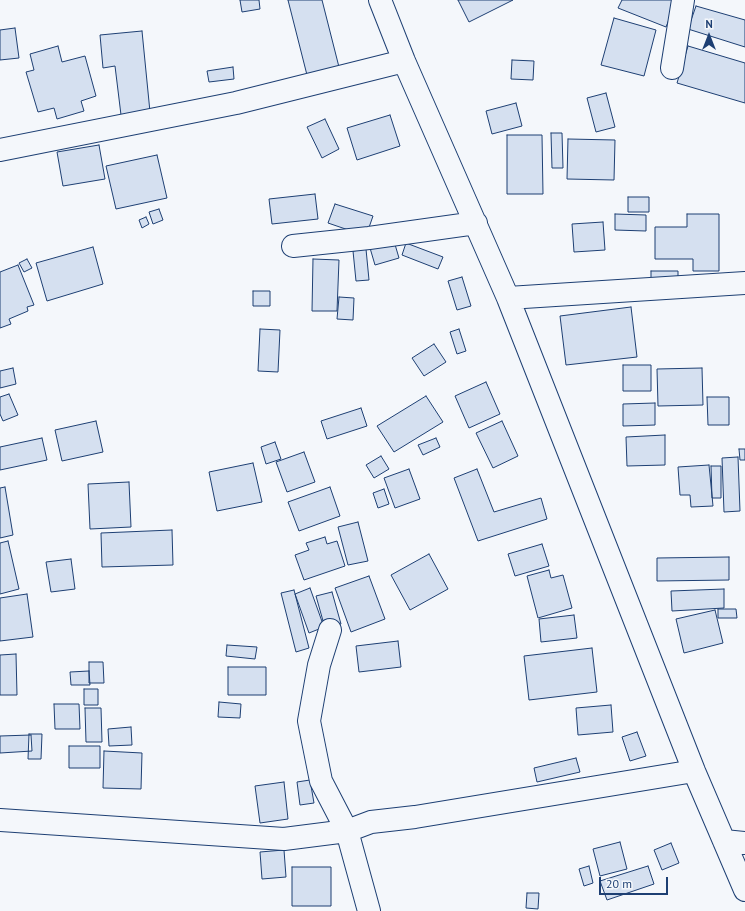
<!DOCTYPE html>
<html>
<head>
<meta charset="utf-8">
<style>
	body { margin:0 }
	#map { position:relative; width:745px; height:911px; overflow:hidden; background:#f4f7fb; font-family:"PT Sans",sans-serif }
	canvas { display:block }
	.north { position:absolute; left:689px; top:16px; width:40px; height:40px; -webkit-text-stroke:3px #f4f7fb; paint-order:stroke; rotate:0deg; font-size:11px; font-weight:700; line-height:16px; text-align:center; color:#1d3f73 }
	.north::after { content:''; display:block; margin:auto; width:14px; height:18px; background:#1d3f73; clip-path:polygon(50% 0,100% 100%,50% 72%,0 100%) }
	.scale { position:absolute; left:599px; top:877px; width:69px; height:18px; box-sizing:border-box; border:2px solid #1d3f73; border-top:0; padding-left:5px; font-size:12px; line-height:14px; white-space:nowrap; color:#1d3f73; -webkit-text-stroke:3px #f4f7fb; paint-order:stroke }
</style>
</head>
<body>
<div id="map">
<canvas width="745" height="911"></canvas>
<div class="north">N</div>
<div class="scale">20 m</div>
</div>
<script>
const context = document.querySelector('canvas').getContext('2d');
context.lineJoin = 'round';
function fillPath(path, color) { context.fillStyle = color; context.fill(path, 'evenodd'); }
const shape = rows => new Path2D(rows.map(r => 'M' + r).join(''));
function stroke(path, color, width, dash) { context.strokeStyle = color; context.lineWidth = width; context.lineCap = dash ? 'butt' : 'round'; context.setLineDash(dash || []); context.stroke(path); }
const building = shape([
	[240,0,259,0,260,9,242,12,240,0],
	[288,0,322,0,340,71,308,79,288,0],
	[458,0,513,0,469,22,458,0],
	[622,0,677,0,666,27,618,8,622,0],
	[696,6,745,20,745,47,688,29,696,6],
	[614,18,656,30,644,76,601,65,614,18],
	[15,28,19,58,0,60,0,30,15,28],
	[142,31,150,112,121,115,115,66,103,68,100,35,142,31],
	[58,46,62,62,85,56,96,96,81,101,84,111,57,119,54,108,38,112,26,72,34,70,30,54,58,46],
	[688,46,745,63,745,103,677,83,688,46],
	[512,60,534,61,533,80,511,79,512,60],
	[233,67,234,79,209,82,207,71,233,67],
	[606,93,615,127,596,132,587,98,606,93],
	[516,103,522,126,492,134,486,111,516,103],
	[390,115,400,146,357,160,347,128,390,115],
	[325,119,339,149,322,158,307,127,325,119],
	[551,133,562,133,563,168,552,168,551,133],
	[507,135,542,135,543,194,507,194,507,135],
	[568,139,615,140,614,180,567,179,568,139],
	[99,145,105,179,63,186,57,152,99,145],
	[157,155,167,198,116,209,106,166,157,155],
	[315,194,318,219,272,224,269,199,315,194],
	[628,197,649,197,649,212,628,212,628,197],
	[335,204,373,216,366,236,328,223,335,204],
	[159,209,163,220,153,224,149,212,159,209],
	[615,214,646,215,646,231,615,230,615,214],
	[687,214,719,214,719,271,693,271,693,259,655,259,655,227,687,227,687,214],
	[146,217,149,224,142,228,139,220,146,217],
	[603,222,605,250,574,252,572,224,603,222],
	[394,241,399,258,375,265,370,248,394,241],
	[406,243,443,257,438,269,402,255,406,243],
	[93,247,103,284,47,301,36,263,93,247],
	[366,249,369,280,356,281,353,251,366,249],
	[27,259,32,268,24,272,19,263,27,259],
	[313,259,339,260,337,311,312,311,313,259],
	[18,265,34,305,27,307,28,311,9,319,11,324,0,328,0,272,18,265],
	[651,271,678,271,678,282,651,282,651,271],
	[462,277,471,306,457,310,448,281,462,277],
	[253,291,270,291,270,306,253,306,253,291],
	[339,297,354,298,353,320,337,319,339,297],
	[631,307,637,357,566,365,560,316,631,307],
	[260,329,280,330,278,372,258,371,260,329],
	[459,329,466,351,457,354,450,332,459,329],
	[434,344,446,362,424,376,412,358,434,344],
	[623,365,651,365,651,391,623,391,623,365],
	[13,368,16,384,0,388,0,371,13,368],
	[702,368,703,405,658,406,657,369,702,368],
	[486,382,500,414,469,428,455,396,486,382],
	[9,394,18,415,3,421,0,414,0,397,9,394],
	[426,396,443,422,394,452,377,426,426,396],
	[707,397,729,397,729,425,708,425,707,397],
	[655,403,655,425,623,426,623,404,655,403],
	[361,408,367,426,327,439,321,421,361,408],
	[96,421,103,452,62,461,55,430,96,421],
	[502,421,518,456,493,468,476,433,502,421],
	[665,435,665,465,627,466,626,437,665,435],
	[42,438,47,460,0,470,0,447,42,438],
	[436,438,440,447,423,455,418,445,436,438],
	[275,442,281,459,266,464,261,447,275,442],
	[739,449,745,449,745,460,740,460,739,449],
	[304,452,315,482,287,492,276,462,304,452],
	[381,456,389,469,374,478,366,465,381,456],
	[738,457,740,511,724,512,722,458,738,457],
	[253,463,262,502,217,511,209,472,253,463],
	[709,465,713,506,691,507,690,495,680,495,678,467,709,465],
	[711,466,721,466,721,498,712,498,711,466],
	[409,469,420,499,395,508,384,478,409,469],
	[477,469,494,512,541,498,547,519,478,541,454,478,477,469],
	[129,482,131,527,90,529,88,484,129,482],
	[5,487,13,535,0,538,0,488,5,487],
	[330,487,340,516,299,531,288,502,330,487],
	[384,489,389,504,378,508,373,493,384,489],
	[358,522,368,561,348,565,338,527,358,522],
	[172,530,173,565,102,567,101,533,172,530],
	[325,537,327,544,337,541,345,566,304,580,295,555,309,550,306,543,325,537],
	[8,541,19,589,0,594,0,543,8,541],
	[542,544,549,566,515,576,508,554,542,544],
	[429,554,448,589,410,610,391,575,429,554],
	[729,557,729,580,657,581,657,558,729,557],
	[71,559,75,589,51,592,46,562,71,559],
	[549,570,551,578,563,575,572,608,538,618,527,576,549,570],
	[369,576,385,619,351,632,335,588,369,576],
	[310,588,324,627,309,633,295,594,310,588],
	[724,589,724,608,672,611,671,591,724,589],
	[294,590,309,648,296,652,281,593,294,590],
	[332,592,341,624,325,628,316,596,332,592],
	[27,594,33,637,0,641,0,598,27,594],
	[718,609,736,609,737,618,718,618,718,609],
	[715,610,723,643,684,653,676,619,715,610],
	[574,615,577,638,541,642,539,619,574,615],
	[398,641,401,667,359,672,356,646,398,641],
	[227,645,257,647,255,659,226,656,227,645],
	[592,648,597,692,529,700,524,656,592,648],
	[16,654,17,695,0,695,0,655,16,654],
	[89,662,103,662,104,683,89,683,89,662],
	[228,667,266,667,266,695,228,695,228,667],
	[89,671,90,685,71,685,70,672,89,671],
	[84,689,98,689,98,705,84,705,84,689],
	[219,702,241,704,240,718,218,717,219,702],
	[54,704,79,704,80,729,55,729,54,704],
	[611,705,613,732,578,735,576,708,611,705],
	[85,708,101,708,102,742,86,742,85,708],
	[131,727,132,745,109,746,108,729,131,727],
	[637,732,646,756,630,761,622,737,637,732],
	[29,734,42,734,41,759,28,759,29,734],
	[31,735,32,751,0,753,0,736,31,735],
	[69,746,100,746,100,768,69,768,69,746],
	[104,751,142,753,141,789,103,788,104,751],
	[576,758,580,772,537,782,534,768,576,758],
	[310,780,314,803,300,805,297,782,310,780],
	[284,782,288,819,260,823,255,786,284,782],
	[620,842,627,869,600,876,593,849,620,842],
	[671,843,679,863,662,870,654,850,671,843],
	[284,850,286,877,262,879,260,852,284,850],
	[589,866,593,883,584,886,579,869,589,866],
	[648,866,654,884,607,900,600,881,648,866],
	[292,867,331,867,331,906,292,906,292,867],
	[527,893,539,893,538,909,526,908,527,893]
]);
const minor = shape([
	[380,0,404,61,508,298,694,771,745,890],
	[672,68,683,0],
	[0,150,236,103,404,61],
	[293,246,369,238,476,223],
	[508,298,745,283],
	[330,630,319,665,309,721,321,781,347,831,369,911],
	[0,820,284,839,347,831,371,822,415,817,694,771],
	[724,841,745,843]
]);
fillPath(building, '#d5e0f0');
stroke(building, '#1d3f73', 1);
stroke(minor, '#1d3f73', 24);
stroke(minor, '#f4f7fb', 22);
</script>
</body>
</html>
